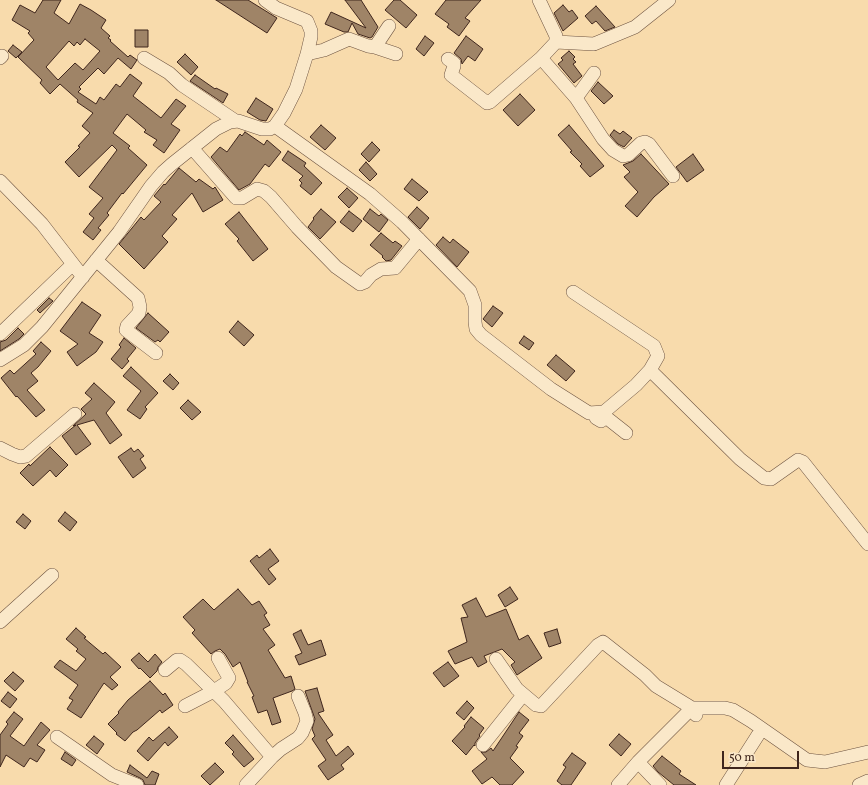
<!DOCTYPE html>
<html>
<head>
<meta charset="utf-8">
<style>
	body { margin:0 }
	#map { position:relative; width:868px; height:785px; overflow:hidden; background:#f8dbac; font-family:Vollkorn,serif }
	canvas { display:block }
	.scale { position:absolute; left:722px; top:751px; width:77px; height:18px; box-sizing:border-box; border:2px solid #3f261d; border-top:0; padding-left:5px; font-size:12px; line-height:14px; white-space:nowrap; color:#3f261d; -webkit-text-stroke:3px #fae8c9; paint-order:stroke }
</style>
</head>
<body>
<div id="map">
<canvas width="868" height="785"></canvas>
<div class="scale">50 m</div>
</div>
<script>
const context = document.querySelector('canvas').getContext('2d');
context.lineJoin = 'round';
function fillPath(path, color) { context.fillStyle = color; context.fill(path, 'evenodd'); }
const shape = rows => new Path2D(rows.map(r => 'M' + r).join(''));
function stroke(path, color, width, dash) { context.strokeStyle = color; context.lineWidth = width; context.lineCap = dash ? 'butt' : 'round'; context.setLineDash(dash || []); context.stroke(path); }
const building = shape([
	[43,0,61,0,54,13,69,24,80,4,91,10,106,20,101,28,110,36,108,38,111,40,110,41,128,57,130,55,137,60,131,69,118,58,104,74,98,68,79,87,81,89,78,92,96,104,100,97,104,100,116,84,120,87,130,74,142,83,133,96,161,118,176,99,186,106,171,124,180,130,164,153,153,145,157,140,144,132,146,130,127,114,113,133,130,146,128,148,147,165,123,194,122,193,107,213,109,215,98,228,101,230,93,240,83,232,94,218,89,214,103,198,89,187,117,150,112,145,79,177,65,162,80,147,78,146,90,133,82,126,93,113,77,102,78,100,60,84,50,94,40,83,42,80,18,57,34,40,28,33,30,31,12,20,20,5,35,13,43,0],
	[85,39,100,51,83,70,75,63,58,80,46,67,69,41,74,46,77,42,80,45,85,39],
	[216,0,248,0,277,18,267,33,216,0],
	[345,0,361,0,378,27,372,37,370,38,358,34,352,23,348,32,344,32,325,24,331,12,366,28,345,0],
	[394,0,400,0,417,15,406,28,385,10,394,0],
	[446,0,481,0,465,18,470,21,459,36,447,27,449,24,435,14,446,0],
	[563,5,569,12,572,10,578,18,563,31,554,13,563,5],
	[596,6,615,27,605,31,596,21,592,24,585,16,596,6],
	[135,30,148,30,148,47,135,47,135,30],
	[425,36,434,43,424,56,416,49,425,36],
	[466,36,483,49,475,61,468,56,462,64,461,59,454,53,466,36],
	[13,45,22,52,16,58,8,51,13,45],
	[569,51,575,57,573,59,576,62,573,64,582,76,574,83,558,64,563,60,561,58,569,51],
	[185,54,198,67,191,75,177,62,185,54],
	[195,75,215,89,216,88,228,94,223,103,190,81,195,75],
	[598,82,613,96,604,104,591,91,598,82],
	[520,94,535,110,518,126,503,110,520,94],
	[256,98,273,109,266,121,260,120,247,112,256,98],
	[321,125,336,138,325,150,310,137,321,125],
	[569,125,604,166,590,177,580,166,582,164,570,152,572,151,558,135,569,125],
	[614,130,620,134,623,131,632,138,624,147,618,144,610,135,614,130],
	[245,132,264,145,267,140,281,152,269,167,265,164,250,184,239,190,211,157,220,147,227,152,240,134,242,136,245,132],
	[372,142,380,150,369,162,361,154,372,142],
	[288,151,306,163,304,166,322,183,311,195,300,186,302,183,299,180,303,176,282,160,288,151],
	[641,154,669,184,654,197,637,217,625,206,638,192,624,177,630,172,623,165,633,161,641,154],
	[693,154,704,170,687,182,676,167,693,154],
	[366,162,377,174,370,181,359,170,366,162],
	[179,168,196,182,199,179,213,189,215,187,223,200,203,212,192,193,172,215,177,219,162,236,168,242,144,269,119,244,141,217,144,220,161,202,154,196,164,184,165,185,179,168],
	[412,179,428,192,419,201,404,189,412,179],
	[347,188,358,198,349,208,338,197,347,188],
	[417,207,429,218,420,229,408,217,417,207],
	[321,209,336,222,320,239,308,227,314,219,313,218,321,209],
	[370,209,379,216,381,214,388,220,379,232,363,219,370,209],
	[349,211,362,221,353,232,340,222,349,211],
	[239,212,268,249,253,261,237,241,239,239,225,224,239,212],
	[381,233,393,243,395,241,402,246,391,260,386,261,382,257,383,256,370,245,381,233],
	[443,237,450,243,453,239,469,252,457,267,436,245,443,237],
	[49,298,53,301,40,313,37,310,49,298],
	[82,302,101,315,89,333,103,342,96,352,77,366,67,352,78,344,60,331,82,302],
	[493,306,503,313,492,327,483,319,493,306],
	[148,313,169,332,160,342,158,340,155,342,136,328,148,313],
	[238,321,254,335,244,346,229,332,238,321],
	[18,328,24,334,19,339,0,351,0,342,6,340,18,328],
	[524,336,534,343,529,350,519,343,524,336],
	[124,338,136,348,127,359,129,361,122,369,111,359,121,347,119,345,124,338],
	[41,342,51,351,38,367,31,373,38,381,27,390,45,410,36,417,17,396,16,397,1,378,10,370,14,374,36,354,33,351,41,342],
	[556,355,575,371,566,381,547,365,556,355],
	[131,367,158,393,145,407,147,409,140,419,127,410,141,391,123,376,131,367],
	[170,374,179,383,173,390,163,381,170,374],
	[94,383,115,402,106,413,122,435,110,444,94,420,77,425,91,444,76,455,62,436,76,425,73,426,86,414,81,409,92,399,85,393,94,383],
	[188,400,201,412,192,420,180,408,188,400],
	[50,447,68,465,56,477,50,470,33,486,20,473,29,464,30,466,50,447],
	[131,448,134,452,138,449,144,456,140,459,146,468,133,478,118,457,131,448],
	[65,512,77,522,70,531,58,521,65,512],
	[23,514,31,521,25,529,16,522,23,514],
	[270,549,279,561,268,569,276,579,269,585,250,561,257,555,259,558,270,549],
	[510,587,518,599,505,607,498,595,510,587],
	[238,589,252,605,259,601,267,613,264,615,270,625,263,629,275,645,268,650,285,678,291,676,295,689,292,691,273,698,281,722,272,725,267,710,258,713,252,697,254,696,247,682,248,682,240,662,233,667,225,654,220,649,215,651,211,654,192,633,195,630,183,617,203,599,214,610,238,589],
	[476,598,486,617,506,609,519,640,528,635,542,658,517,675,511,665,515,662,502,649,484,656,487,662,478,667,472,657,455,664,448,651,467,642,461,618,468,617,462,605,476,598],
	[76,628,86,637,84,638,103,654,105,652,121,667,110,677,118,685,112,690,104,683,81,718,67,709,73,700,69,698,78,685,54,667,60,660,76,671,86,659,76,651,78,649,66,639,76,628],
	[557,629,561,643,549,647,544,633,557,629],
	[301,630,308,645,321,640,326,655,299,665,295,656,302,653,293,634,301,630],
	[139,653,148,662,155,654,162,662,158,667,157,671,150,678,140,668,139,669,131,660,139,653],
	[448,662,459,676,444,687,433,673,448,662],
	[13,672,24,681,15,691,4,681,13,672],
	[150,681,163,695,165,693,173,705,162,713,160,710,137,730,133,732,125,741,116,734,117,733,108,724,119,713,118,712,128,700,150,681],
	[317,688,324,711,318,713,333,735,326,740,336,756,348,746,354,754,341,765,344,769,328,780,318,766,326,760,312,739,315,736,312,729,315,719,305,691,317,688],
	[8,692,17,699,10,708,1,701,8,692],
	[467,701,474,708,464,720,456,713,467,701],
	[14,712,23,719,10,736,24,746,41,722,50,730,37,745,45,750,37,762,30,758,24,767,6,755,0,767,0,735,8,724,6,722,14,712],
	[519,712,529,720,519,733,523,736,516,746,518,747,510,758,524,772,512,785,500,785,492,777,482,784,472,771,487,759,481,752,486,752,491,748,493,751,519,712],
	[471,717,484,728,479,735,480,736,475,743,475,746,474,745,466,755,452,741,465,727,464,726,471,717],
	[169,727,178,737,168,746,165,742,148,761,137,751,149,737,153,741,169,727],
	[619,734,631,744,621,756,609,745,619,734],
	[233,735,254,759,244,767,232,754,234,752,225,743,233,735],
	[94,736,104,744,97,754,86,745,94,736],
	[65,752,76,760,72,766,61,759,65,752],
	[572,753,586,763,571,785,562,785,557,781,566,767,563,765,572,753],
	[662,756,681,771,679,774,696,785,674,785,658,772,653,766,662,756],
	[215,763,224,772,210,785,201,776,215,763],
	[130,765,147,778,152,771,159,774,155,785,145,785,143,780,140,778,127,772,130,765]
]);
const minor = shape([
	[556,42,594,44,635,27,669,0],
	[375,47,396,54],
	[307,54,324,50,349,39,368,46,375,47,389,26],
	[0,58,2,56],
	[144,58,169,73,182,85,234,120],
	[541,58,576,98,603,139,613,150,623,156,628,155,641,143,645,142,649,144,673,176],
	[448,59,454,63,454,66,451,75,487,103,490,102,541,58,556,42,556,36,539,0],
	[576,98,594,73],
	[275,126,370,194,402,222,470,291,475,305,475,322,476,329,481,335,551,389,589,413,604,412,636,385,650,370,740,459,764,478,771,479,798,460,803,462,868,544],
	[192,148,236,198,242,198,257,189,264,191,271,197,297,227,336,267,360,284,365,282,371,275,381,269,395,268,419,239],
	[0,181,42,224,83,277],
	[96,260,138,298,140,307,139,313,127,326,126,330,156,353],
	[573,292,654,346,658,356,650,370],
	[0,334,73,264],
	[0,360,24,345,42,327,119,232,151,186,163,172,172,164,216,129,230,122,238,121,262,129,270,129,275,126,284,113,296,89,307,54,311,37,311,31,307,21,276,8,265,0],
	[596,418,601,421,605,418,607,418,626,433],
	[0,448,12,454,20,457,26,456,75,414],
	[0,622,52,575],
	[496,659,517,689,536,705,541,706,598,645,603,642,645,675,656,686,692,708,696,715],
	[165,670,177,660,180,660,186,664,224,701,272,757],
	[185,706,214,691,226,683,229,678,218,658],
	[57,737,112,775,137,785],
	[483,745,523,695],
	[638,762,660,785],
	[246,785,272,757,281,749,298,738,302,733,307,721,305,713,298,696],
	[618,785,638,762,692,708,725,708,733,710,751,721,807,760,825,762,868,752],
	[726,785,758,735],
	[859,785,868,781]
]);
fillPath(building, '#9f8467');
stroke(building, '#3f261d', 1);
stroke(minor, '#6d5341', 14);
stroke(minor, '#fae8c9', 13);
</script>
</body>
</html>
